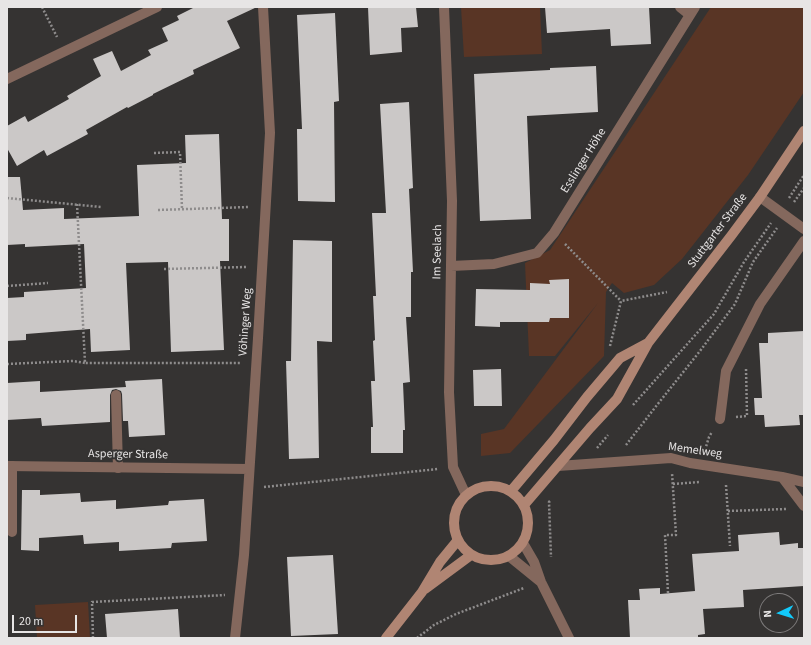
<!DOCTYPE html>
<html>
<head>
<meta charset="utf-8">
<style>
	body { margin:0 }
	#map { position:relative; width:811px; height:645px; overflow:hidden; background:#353332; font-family:"Source Sans 3",sans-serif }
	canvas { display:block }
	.frame { position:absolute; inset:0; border:8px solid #e7e5e5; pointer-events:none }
	.north { position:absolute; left:759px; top:593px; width:40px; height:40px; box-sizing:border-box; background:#353332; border:1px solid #7c7a7a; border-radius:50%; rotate:266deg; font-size:11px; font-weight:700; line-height:16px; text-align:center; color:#e7e5e5 }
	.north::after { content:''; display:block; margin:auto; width:14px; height:18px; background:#12cafb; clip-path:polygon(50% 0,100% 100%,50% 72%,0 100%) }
	.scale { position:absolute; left:12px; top:615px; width:65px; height:18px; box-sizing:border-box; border:2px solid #e7e5e5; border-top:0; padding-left:5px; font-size:12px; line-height:14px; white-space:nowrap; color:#e7e5e5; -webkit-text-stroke:3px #353332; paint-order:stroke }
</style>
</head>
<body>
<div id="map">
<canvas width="811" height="645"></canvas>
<div class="frame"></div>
<div class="north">N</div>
<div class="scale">20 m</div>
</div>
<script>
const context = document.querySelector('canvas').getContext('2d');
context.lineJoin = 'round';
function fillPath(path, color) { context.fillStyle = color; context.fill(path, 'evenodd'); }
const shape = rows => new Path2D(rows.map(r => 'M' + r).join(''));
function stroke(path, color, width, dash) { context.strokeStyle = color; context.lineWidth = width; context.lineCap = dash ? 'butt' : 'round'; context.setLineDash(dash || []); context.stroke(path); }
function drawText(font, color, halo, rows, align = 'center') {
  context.font = font + ' "Source Sans 3",sans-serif'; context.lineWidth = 4; context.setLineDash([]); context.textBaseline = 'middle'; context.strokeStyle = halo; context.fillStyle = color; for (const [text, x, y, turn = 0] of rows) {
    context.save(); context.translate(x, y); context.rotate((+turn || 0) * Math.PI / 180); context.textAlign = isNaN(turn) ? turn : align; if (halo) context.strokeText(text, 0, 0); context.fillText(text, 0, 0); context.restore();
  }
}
const green = shape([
	[461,7,540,7,542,54,464,57],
	[711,7,804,7,804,92,748,175,682,259,654,285,624,293,612,283,606,292,604,356,510,453,481,456,481,434,504,429,598,303,555,356,529,356,525,263,550,250],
	[88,602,90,638,37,638,35,605]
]);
const building = shape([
	[195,7,257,7,227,21,240,48,193,70,194,74,153,94,153,95,128,108,127,107,86,130,88,134,47,156,44,150,17,166,7,148,7,126,25,116,28,122,69,99,67,96,101,76,93,59,112,51,121,71,151,55,148,50,168,41,162,28,179,20,177,16],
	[368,7,416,7,418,27,401,28,402,52,370,55],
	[545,7,649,7,651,44,611,46,610,29,547,33],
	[335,13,339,101,334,102,335,202,298,201,297,129,302,129,297,15],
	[596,66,598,112,527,116,531,219,480,221,474,74,550,70,550,68],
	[409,102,413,188,409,189,413,272,411,272,411,317,406,317,410,382,403,383,405,430,403,430,403,453,371,453,371,427,373,427,371,381,375,381,373,341,375,340,373,296,376,296,372,213,386,213,380,104],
	[219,134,222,219,229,219,229,261,220,261,224,350,171,352,168,262,126,263,130,350,91,352,90,329,26,334,26,340,7,341,7,298,24,297,24,292,86,288,84,244,25,247,25,244,7,245,7,177,20,177,23,210,64,208,64,219,139,216,137,165,186,163,185,135],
	[293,240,332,241,332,342,317,341,319,458,289,459,286,361,291,361],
	[569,279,569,318,550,318,549,322,500,322,500,327,475,326,476,289,530,290,530,283,550,284,549,280],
	[804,331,804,415,799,415,800,425,765,427,764,415,755,415,754,398,762,398,759,343,768,343,768,333],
	[501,369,502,406,474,406,473,370],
	[162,379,165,435,129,437,128,421,123,421,122,394,121,391,116,389,112,390,110,395,110,422,42,426,41,418,7,420,7,383,40,381,40,392,126,387,125,381],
	[22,490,40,490,40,495,80,493,81,502,116,500,116,509,168,505,169,501,204,499,207,541,172,543,171,548,119,551,119,542,84,544,83,535,39,538,39,551,21,550],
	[779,532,780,545,798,543,798,548,804,548,804,586,743,590,744,607,703,609,705,634,698,635,698,638,630,638,628,600,640,600,639,589,660,588,660,594,695,591,692,554,739,551,738,535],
	[333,555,338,634,291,636,287,557],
	[178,609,180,638,107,638,105,614]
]);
const path = shape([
	[42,7,57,37],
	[154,153,180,152,182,209],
	[7,198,101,207],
	[789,198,804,175],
	[794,202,804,188],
	[77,204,85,363,241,363],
	[158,210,249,207],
	[565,244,621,301],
	[164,269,247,267],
	[7,286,48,283],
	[610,346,621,301,667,292],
	[7,364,73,361,85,363],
	[633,405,714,314,744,262,771,223],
	[736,417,747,416,746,368],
	[626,445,657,405,700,351,735,304,753,262,777,228],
	[597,448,608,435],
	[705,450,709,437,712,432],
	[673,484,700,482],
	[726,485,730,546],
	[264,487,438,469],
	[550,501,549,502,551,557],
	[728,511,787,509],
	[668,593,665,535,676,535,672,473],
	[93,638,92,602,225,595],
	[417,638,434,625,456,614,524,588]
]);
const lane = shape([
	[760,197,804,229],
	[116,395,118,468],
	[720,419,726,371,760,304,804,241],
	[12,466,12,532],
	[558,466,671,458,690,463,782,477,804,482],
	[782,477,804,506]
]);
const street = shape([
	[444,7,452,201,449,392,453,467,466,495],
	[680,7,690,15],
	[7,79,157,7],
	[451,266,494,264,537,253,554,233,695,7],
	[7,466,249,469],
	[523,543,534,562,541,582,569,638],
	[509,556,541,582],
	[235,638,244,555,258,338,270,133,263,7]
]);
const secondary = shape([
	'454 523a37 37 0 1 1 74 0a37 37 0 1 1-74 0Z',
	[511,491,554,440,587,397,620,358,648,343],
	[524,505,590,428,617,399,648,343,731,236,760,197,804,131],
	[425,589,471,555],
	[386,638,422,592,440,562,458,540]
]);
const streetNames = [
	["Esslinger Höhe",584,161,-58],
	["Stuttgarter Straße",718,231,-53],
	["Im Seelach",438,252,-89],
	["Vöhinger Weg",246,322,-86],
	["Memelweg",695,451,8],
	["Asperger Straße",128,455,1]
];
fillPath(green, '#593525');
fillPath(building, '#cbc8c7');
stroke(path, '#8e8c8c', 2.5, [2, 2]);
stroke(lane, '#84685d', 10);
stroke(street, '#84685d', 10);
stroke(secondary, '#b08573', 10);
drawText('12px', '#e7e5e5', '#353332', streetNames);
</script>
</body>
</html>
